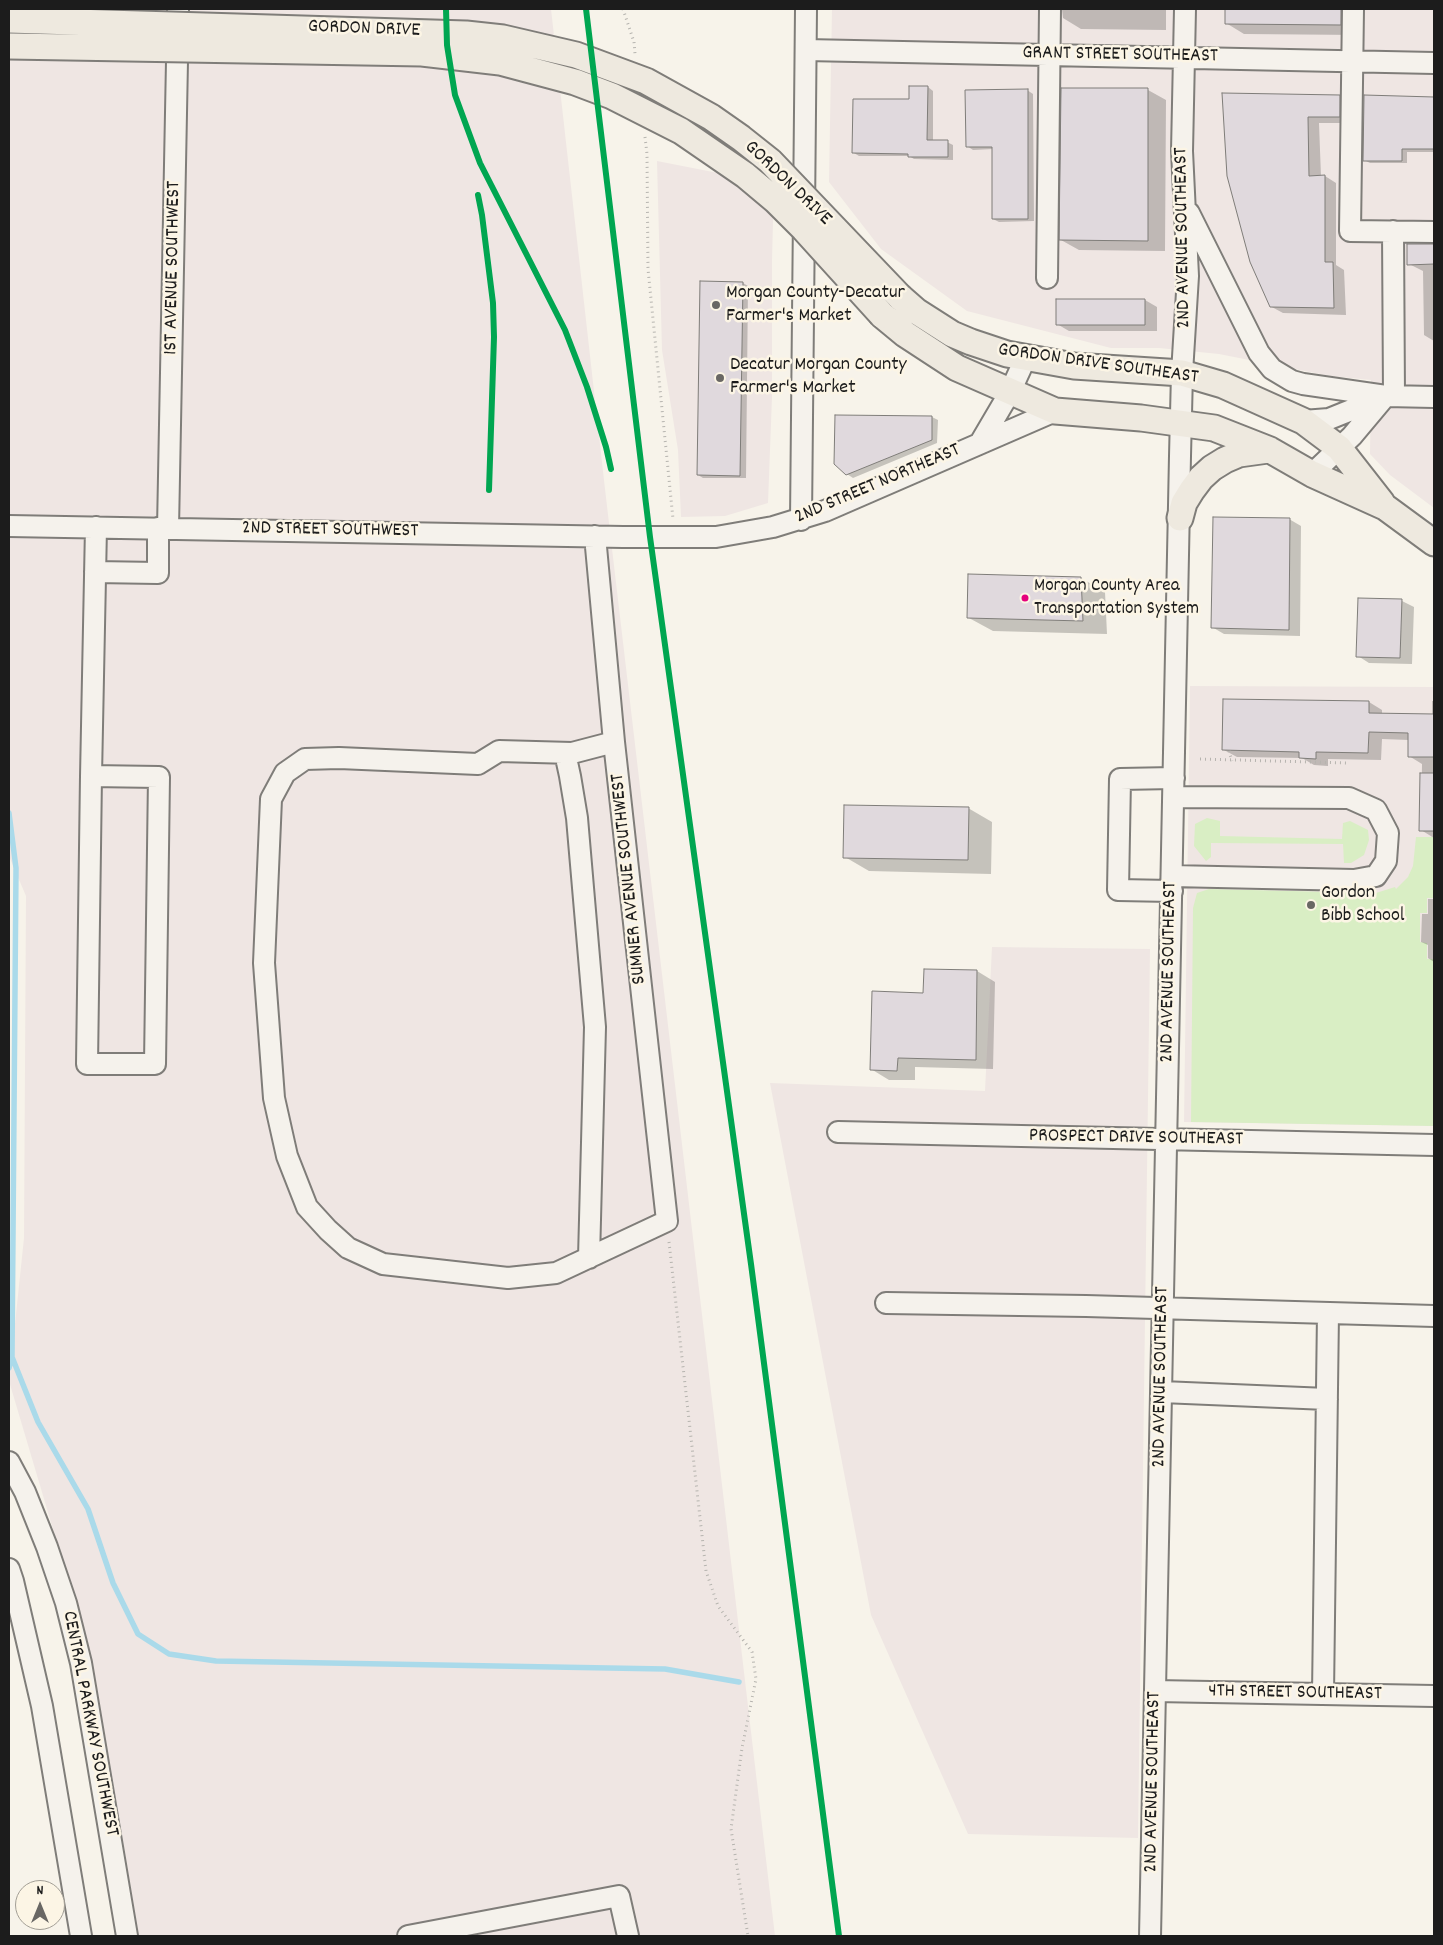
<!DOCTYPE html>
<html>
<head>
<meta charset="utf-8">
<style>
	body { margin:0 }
	#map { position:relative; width:1443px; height:1945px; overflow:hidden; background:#f7f3ea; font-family:Dekko,sans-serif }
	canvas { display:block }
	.frame { position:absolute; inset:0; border:10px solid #1c1c1c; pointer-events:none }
	.north { position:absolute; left:15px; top:1880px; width:50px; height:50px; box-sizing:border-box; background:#fcf5e5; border:1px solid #a29e95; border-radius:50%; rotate:0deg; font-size:14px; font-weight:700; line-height:20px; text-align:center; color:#1c1c1c }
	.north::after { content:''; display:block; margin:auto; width:18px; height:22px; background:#696764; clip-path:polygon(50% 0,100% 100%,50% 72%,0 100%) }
</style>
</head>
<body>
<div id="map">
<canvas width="1443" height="1945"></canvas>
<div class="frame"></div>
<div class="north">N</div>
</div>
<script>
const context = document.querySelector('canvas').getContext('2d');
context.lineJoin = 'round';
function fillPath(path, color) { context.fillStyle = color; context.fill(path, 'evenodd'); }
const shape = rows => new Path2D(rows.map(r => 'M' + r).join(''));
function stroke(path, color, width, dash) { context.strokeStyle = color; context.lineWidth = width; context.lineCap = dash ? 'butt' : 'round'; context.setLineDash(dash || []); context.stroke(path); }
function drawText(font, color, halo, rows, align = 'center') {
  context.font = font + ' Dekko,sans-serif'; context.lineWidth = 5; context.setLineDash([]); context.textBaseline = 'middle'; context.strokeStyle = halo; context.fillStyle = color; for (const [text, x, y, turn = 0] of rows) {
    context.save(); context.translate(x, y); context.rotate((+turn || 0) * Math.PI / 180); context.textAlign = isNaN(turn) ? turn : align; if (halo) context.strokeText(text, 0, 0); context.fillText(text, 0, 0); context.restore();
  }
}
const built = shape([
	[9,9,551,9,605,489,775,1936,139,1936,93,1664,9,1381,24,1238,26,896,9,856],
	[832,9,1434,9,1434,508,1390,475,1370,454,1371,380,1330,376,1219,354,1159,348,1111,348,967,311,881,249,829,182],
	[657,161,774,184,772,260,772,397,768,503,725,516,681,517,678,450,662,350],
	[1190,686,1434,687,1434,1126,1184,1122],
	[992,947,1150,949,1138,1838,968,1834,871,1615,770,1083,985,1091]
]);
const green = shape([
	[1207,818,1220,821,1220,836,1342,839,1343,823,1350,821,1368,830,1369,840,1364,855,1351,863,1344,863,1343,844,1211,843,1211,857,1206,861,1194,846,1195,824],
	[1416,837,1434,837,1434,898,1427,898,1427,913,1420,913,1420,942,1427,943,1427,959,1434,959,1434,1126,1191,1122,1193,908,1197,893,1209,889,1376,893,1395,887,1396,889,1408,877,1413,866]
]);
const shadow = shape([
	[316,9,394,9,394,10],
	[1062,9,1166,9,1166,30,1081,29,1063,18],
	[1226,9,1364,9,1359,19,1359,35,1244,34,1226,23],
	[928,87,933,91,933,141,947,142,953,145,953,160,914,159,909,156,859,156,854,153,910,101],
	[1027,90,1033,94,1034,221,999,222,993,219,993,149,973,150,967,146],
	[1148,90,1166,100,1165,251,1079,250,1061,240],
	[1223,94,1340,96,1351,103,1351,123,1319,123,1321,177,1325,176,1336,183,1336,265,1344,270,1346,315,1283,313,1270,306],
	[1365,96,1434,99,1434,152,1407,152,1407,163,1370,163,1364,160],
	[1408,245,1434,245,1434,341,1424,335,1423,271,1409,264],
	[743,283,748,286,746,478,703,478,698,475],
	[1057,300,1145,300,1157,307,1157,331,1069,331,1057,324],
	[836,417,932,417,938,420,937,443,853,478,847,474],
	[1289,519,1301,526,1300,636,1224,634,1212,627],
	[1081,578,1105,592,1107,634,993,631,969,618],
	[1402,601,1414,607,1412,664,1369,663,1358,656],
	[1432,701,1434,701,1434,838,1421,830,1422,764,1409,756,1409,740,1382,739,1381,760,1328,759,1328,766,1314,765,1302,758,1237,757,1224,750,1369,702,1382,710,1382,714,1432,715],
	[968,808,992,822,991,874,869,871,845,857],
	[1428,899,1434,899,1434,962,1428,958,1428,945,1421,942,1422,914,1428,914],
	[977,971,995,982,993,1069,915,1067,915,1080,889,1080,871,1069,924,994]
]);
const stream = shape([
	[9,813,16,868,12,1357,9,1368],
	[12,1357,38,1422,88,1509,113,1583,138,1634,169,1654,216,1661,665,1669,739,1682]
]);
const building = shape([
	[1225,9,1341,9,1341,25,1225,24,1225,9],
	[909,86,928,86,927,140,948,140,948,157,908,157,908,154,852,153,853,99,909,99,909,86],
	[1061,88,1148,88,1148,241,1059,240,1061,88],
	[1028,89,1028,219,992,219,992,147,966,147,965,90,1028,89],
	[1222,93,1340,95,1340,117,1308,117,1309,176,1325,175,1325,262,1333,262,1334,308,1270,307,1250,262,1227,176,1222,93],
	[1364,95,1434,97,1434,149,1402,149,1402,161,1363,161,1364,95],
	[1407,244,1434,244,1434,264,1407,265,1407,244],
	[700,281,743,282,740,476,697,475,700,281],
	[1056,299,1145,299,1145,325,1056,325,1056,299],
	[835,415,932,416,932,440,846,475,834,464,835,415],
	[1213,517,1290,518,1289,630,1211,628,1213,517],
	[968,574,1081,577,1083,621,967,618,968,574],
	[1358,598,1402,599,1400,658,1356,657,1358,598],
	[1223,699,1369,701,1369,713,1434,714,1434,757,1408,757,1408,733,1369,732,1368,753,1316,752,1316,759,1299,758,1299,752,1222,750,1223,699],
	[1420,773,1434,773,1434,831,1419,831,1420,773],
	[844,805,969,807,968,860,843,858,844,805],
	[924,969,977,970,976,1060,898,1058,897,1071,870,1070,872,991,923,993,924,969]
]);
const path = shape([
	[623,9,634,42,635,54],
	[645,137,647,154,648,269,673,519],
	[1229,751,1232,761],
	[1200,759,1347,763],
	[669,1242,706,1571,718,1606,752,1652,756,1679,742,1748,731,1829,748,1936]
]);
const minor = shape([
	[1353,9,1350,231,1434,232],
	[806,50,1434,63],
	[1189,213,1259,353,1272,369,1292,381,1303,384,1386,396],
	[1393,231,1394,396],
	[1047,278,1050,9],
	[1303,421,1329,419,1386,396,1434,397],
	[980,443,1010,392,1026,357],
	[1312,474,1352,436,1383,399],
	[801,520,806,9],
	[9,526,623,537,716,537,773,527,825,511,1055,411],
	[168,528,178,9],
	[595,536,614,742,667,1221,556,1273,508,1278,383,1264,348,1248,328,1230,307,1207,287,1156,274,1098,264,963,271,799,285,773,305,759,339,758,478,764,499,751,572,753,614,742],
	[95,572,158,573,158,528],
	[565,753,570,776,577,818,595,1027,589,1258],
	[91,776,87,1064,155,1064,159,777,91,776,96,527],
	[1172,876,1354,880,1376,876,1386,861,1388,833,1376,810,1349,798,1174,797],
	[1172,891,1118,890,1120,779,1174,778],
	[838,1132,1434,1145],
	[886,1303,1086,1306,1434,1316],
	[1162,1392,1327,1399],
	[9,1462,25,1492,47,1547,66,1603,81,1663,127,1936],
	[9,1569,13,1581,42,1706,81,1936],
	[1155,1691,1434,1696],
	[1323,1694,1328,1313],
	[408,1936,619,1896,628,1936],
	[1150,1936,1180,456,1182,373,1188,276,1182,151,1185,9]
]);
const major = shape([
	[900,297,916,311,952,334,971,342,1007,354,1074,366,1182,373,1223,385,1303,421,1339,448,1382,503],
	[882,315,905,334,957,368,1055,411,1141,418,1214,428,1270,450,1312,474,1385,507,1434,543],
	[1180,518,1184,503,1192,490,1201,478,1212,468,1225,460,1239,454,1268,450]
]);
const majorBridge = shape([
	[9,20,466,34,503,38,576,55,646,81,711,117,741,138,770,161,900,297],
	[9,46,422,53,500,62,575,82,612,96,681,131,745,175,776,201,804,229,882,315]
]);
const rail1 = shape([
	[446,9,447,45,455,95,480,163,565,330,587,387,606,447,611,469],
	[586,9,650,537,751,1264,839,1936],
	[478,195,482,215,493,303,494,337,489,490]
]);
const markers = [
	[716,305,5,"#696764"],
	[720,378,5,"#696764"],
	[1025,598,4.5,"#e5007d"],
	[1311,905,5,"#696764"]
];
const busNames = [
	["Morgan County Area",1034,587],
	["Transportation System",1034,610]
];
const streetNames = [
	["GORDON DRIVE",364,30,2],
	["GRANT STREET SOUTHEAST",1120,56,1],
	["GORDON DRIVE",787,184,44],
	["2ND AVENUE SOUTHEAST",1184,238,-91],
	["1ST AVENUE SOUTHWEST",174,268,-89],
	["GORDON DRIVE SOUTHEAST",1098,365,8],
	["2ND STREET NORTHEAST",878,485,-23],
	["2ND STREET SOUTHWEST",330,531,1],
	["SUMNER AVENUE SOUTHWEST",630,879,-96],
	["2ND AVENUE SOUTHEAST",1170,972,-89],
	["PROSPECT DRIVE SOUTHEAST",1136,1139,1],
	["2ND AVENUE SOUTHEAST",1162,1377,-89],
	["4TH STREET SOUTHEAST",1295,1694,1],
	["CENTRAL PARKWAY SOUTHWEST",89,1724,79],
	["2ND AVENUE SOUTHEAST",1154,1782,-89]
];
const poiNames = [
	["Morgan County-Decatur",726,294],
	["Farmer's Market",726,317],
	["Decatur Morgan County",730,366],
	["Farmer's Market",730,389],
	["Gordon",1321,894],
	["Bibb School",1321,917]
];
fillPath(built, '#efe6e3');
fillPath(green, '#d9eec4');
fillPath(shadow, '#0003');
stroke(stream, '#aadaea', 5.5);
fillPath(building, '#e0d9dd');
stroke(building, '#7f7d79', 1);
stroke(minor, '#7f7d79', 24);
stroke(major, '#7f7d79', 29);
stroke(path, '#b6b4af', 3, [1, 4]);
stroke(minor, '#f5f2ec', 20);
stroke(major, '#eee9df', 25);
stroke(majorBridge, '#7f7d79', 29, []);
stroke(majorBridge, '#eee9df', 25);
stroke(rail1, '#00a651', 6);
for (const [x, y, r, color] of markers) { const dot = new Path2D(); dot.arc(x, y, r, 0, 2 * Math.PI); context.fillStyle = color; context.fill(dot); stroke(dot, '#fcf5e5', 2); }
drawText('19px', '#1c1c1c', '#fcf5e5', busNames, 'left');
drawText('20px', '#1c1c1c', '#fcf5e5', streetNames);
drawText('20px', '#1c1c1c', '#fcf5e5', poiNames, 'left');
</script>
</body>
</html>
